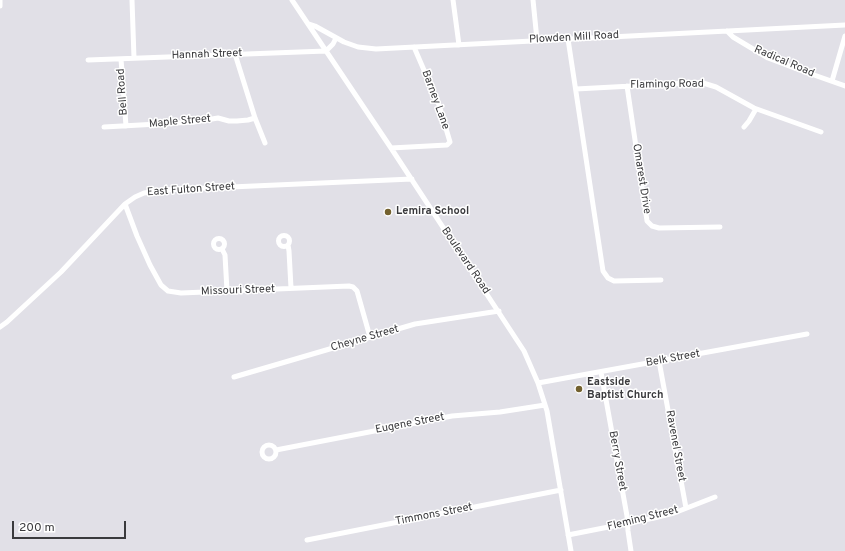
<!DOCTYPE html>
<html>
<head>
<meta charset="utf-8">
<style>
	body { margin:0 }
	#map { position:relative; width:845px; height:551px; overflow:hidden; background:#e1e0e7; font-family:Overpass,sans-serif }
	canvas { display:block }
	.scale { position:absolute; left:12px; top:521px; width:114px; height:18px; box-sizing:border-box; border:2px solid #3a3a3d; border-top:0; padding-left:5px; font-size:12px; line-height:14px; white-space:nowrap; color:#3a3a3d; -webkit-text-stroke:3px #fff; paint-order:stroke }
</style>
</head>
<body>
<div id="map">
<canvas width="845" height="551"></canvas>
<div class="scale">200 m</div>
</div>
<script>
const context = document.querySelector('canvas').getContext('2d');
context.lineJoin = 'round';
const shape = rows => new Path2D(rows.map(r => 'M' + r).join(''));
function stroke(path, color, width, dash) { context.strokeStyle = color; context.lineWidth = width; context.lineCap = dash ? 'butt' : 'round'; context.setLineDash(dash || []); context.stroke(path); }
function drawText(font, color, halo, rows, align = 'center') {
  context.font = font + ' Overpass,sans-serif'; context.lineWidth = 3; context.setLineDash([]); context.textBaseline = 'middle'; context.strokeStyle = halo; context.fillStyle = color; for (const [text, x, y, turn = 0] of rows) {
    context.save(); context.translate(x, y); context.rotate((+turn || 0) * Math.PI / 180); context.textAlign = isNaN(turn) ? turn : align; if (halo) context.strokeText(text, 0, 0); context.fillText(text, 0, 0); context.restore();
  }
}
const minor = shape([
	[132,0,134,58],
	[292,0,391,148,524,351,538,383,547,411,571,551],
	[453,0,459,45],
	[533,0,537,40],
	[0,6,0,0],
	[309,24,315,26,344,42,358,47,376,49,845,25],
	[727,31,733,37,768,58,797,69,845,86],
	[568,39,603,271,608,278,614,281,661,280],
	[235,54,255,118,265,143],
	[121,59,126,126],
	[88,60,326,51,333,44,336,38],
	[832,81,845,36],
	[627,86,647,221,652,226,659,228,720,227],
	[576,89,688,83,703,83,716,87,754,108,821,132],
	[104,127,194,122,218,118,229,121,237,121,248,120,255,118],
	[744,127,749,121,756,109],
	[391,148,447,145,450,142,439,105,414,47],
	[125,204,137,236,150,265,161,285,168,291,181,293,349,286,353,287,357,291,370,337],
	'278.5 241a5.5 5.5 0 1 1 11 0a5.5 5.5 0 1 1-11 0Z',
	'213.5 244a5.5 5.5 0 1 1 11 0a5.5 5.5 0 1 1-11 0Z',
	[288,245,289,251,291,288],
	[222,249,225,255,227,291],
	[0,327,7,322,61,272,125,204,135,197,144,193,163,190,412,179],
	[659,361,686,508],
	[601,372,627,516,628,531,631,551],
	[234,377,415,324,499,311],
	[538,383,807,334],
	'262 452a7 7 0 1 1 14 0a7 7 0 1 1-14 0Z',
	[276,450,452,416,500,412,545,405],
	[568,535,654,518,674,513,715,497],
	[307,540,561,490]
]);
const markers = [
	[388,212,4,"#73612f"],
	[579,389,4,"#73612f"]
];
const streetNames = [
	["Plowden Mill Road",574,38,-3],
	["Hannah Street",207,55,-2],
	["Radical Road",784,62,23],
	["Flamingo Road",667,85,-1],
	["Bell Road",123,92,-94],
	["Barney Lane",435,100,70],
	["Maple Street",180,122,-5],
	["Omarest Drive",641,179,81],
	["East Fulton Street",191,190,-4],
	["Boulevard Road",465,261,56],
	["Missouri Street",238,291,-2],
	["Cheyne Street",365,339,-16],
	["Belk Street",673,359,-10],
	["Eugene Street",410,424,-11],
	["Ravenel Street",675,446,80],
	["Berry Street",617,461,80],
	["Timmons Street",434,515,-11],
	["Fleming Street",643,519,-14]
];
const poiNames = [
	["Lemira School",396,212],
	["Eastside",587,383],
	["Baptist Church",587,396]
];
stroke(minor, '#fff', 5);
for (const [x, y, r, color] of markers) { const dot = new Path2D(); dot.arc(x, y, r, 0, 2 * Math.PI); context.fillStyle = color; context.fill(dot); stroke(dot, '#fff', 1.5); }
drawText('11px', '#3a3a3d', '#fff', streetNames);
drawText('bold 11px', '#3a3a3d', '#fff', poiNames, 'left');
</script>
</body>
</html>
